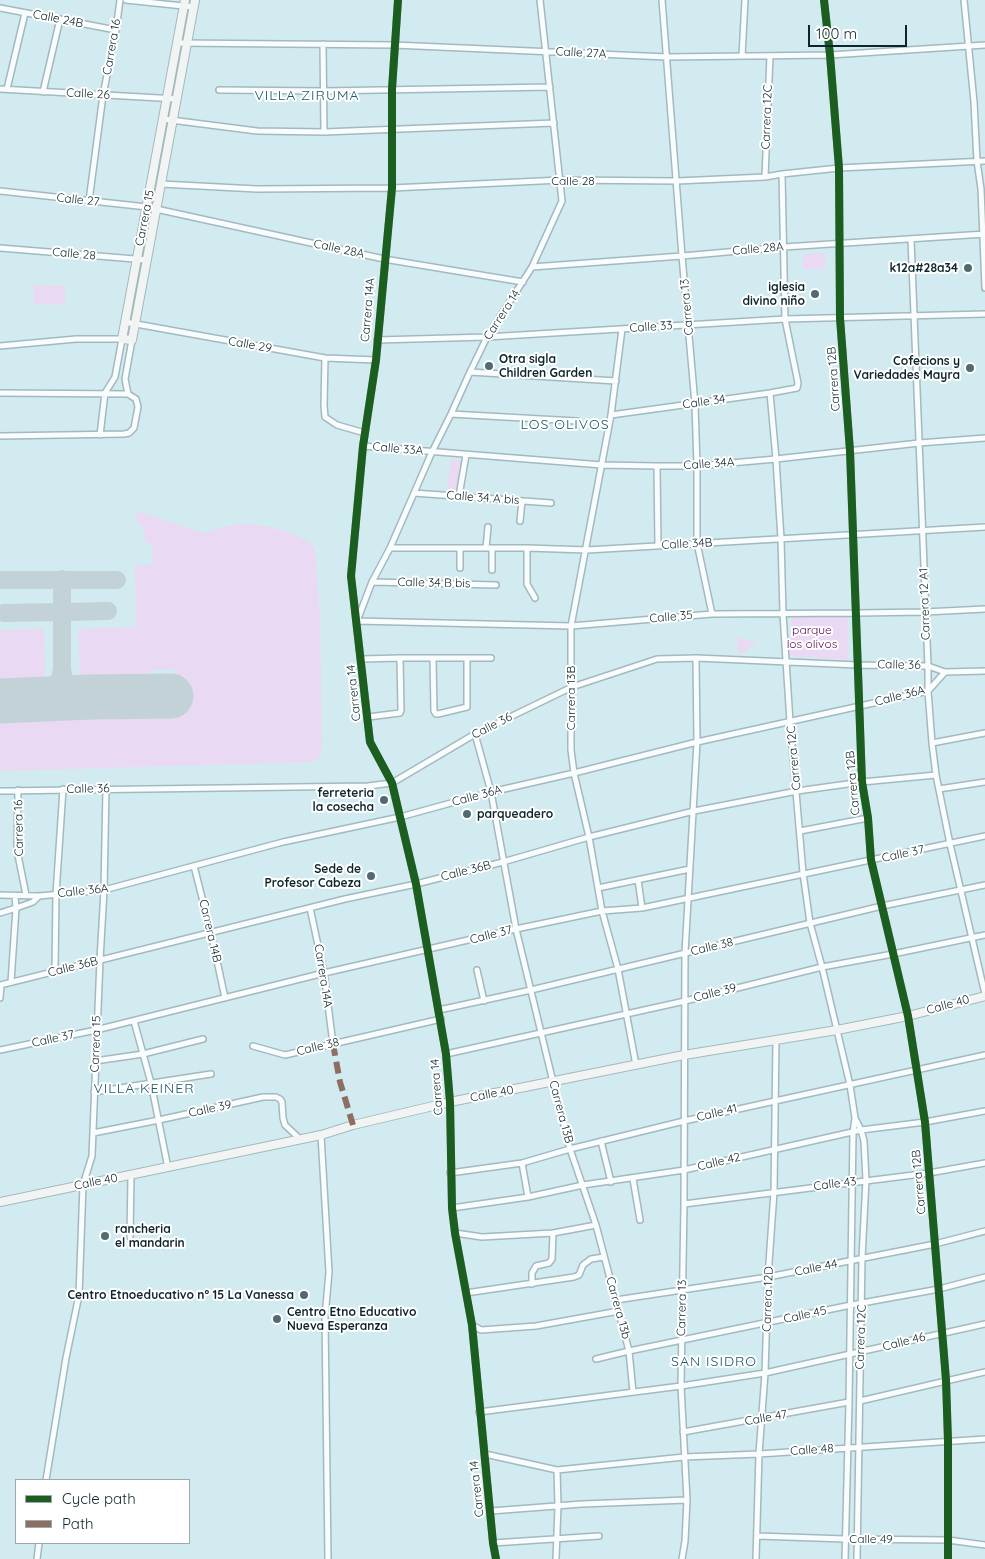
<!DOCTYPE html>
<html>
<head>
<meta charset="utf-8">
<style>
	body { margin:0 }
	#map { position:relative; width:985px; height:1559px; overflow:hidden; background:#d2ebf1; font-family:Quicksand,sans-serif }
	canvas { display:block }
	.legend { position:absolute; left:15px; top:1479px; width:175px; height:65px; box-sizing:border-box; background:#fff; border:1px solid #9fa8aa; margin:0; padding:6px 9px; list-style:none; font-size:15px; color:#0e262b }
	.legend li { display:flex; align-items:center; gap:10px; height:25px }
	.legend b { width:25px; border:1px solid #9fa8aa }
	.scale { position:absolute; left:808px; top:25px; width:99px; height:22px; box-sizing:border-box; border:2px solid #0e262b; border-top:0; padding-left:6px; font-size:15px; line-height:18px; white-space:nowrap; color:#0e262b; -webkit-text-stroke:4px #fff; paint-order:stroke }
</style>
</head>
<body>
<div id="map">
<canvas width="985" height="1559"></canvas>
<ul class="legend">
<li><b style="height:6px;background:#1b5e20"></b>Cycle path</li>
<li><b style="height:6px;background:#8d6e63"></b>Path</li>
</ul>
<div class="scale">100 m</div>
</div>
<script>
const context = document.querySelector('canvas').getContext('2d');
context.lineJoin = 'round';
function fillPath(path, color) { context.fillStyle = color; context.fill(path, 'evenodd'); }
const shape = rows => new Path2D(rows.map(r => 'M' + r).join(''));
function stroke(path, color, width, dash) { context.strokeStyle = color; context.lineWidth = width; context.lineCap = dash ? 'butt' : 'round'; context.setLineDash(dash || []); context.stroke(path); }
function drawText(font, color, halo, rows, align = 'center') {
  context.font = font + ' Quicksand,sans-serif'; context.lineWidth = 4; context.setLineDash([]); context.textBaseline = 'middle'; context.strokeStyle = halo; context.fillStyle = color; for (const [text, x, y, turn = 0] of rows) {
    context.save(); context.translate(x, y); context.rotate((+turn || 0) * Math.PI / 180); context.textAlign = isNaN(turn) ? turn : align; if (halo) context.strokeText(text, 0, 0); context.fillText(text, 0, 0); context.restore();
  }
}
const green = shape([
	[825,253,825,269,803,269,803,254],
	[34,285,65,286,65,305,33,303],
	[451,459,463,461,459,490,447,489],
	[137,511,204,533,239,523,266,526,293,534,311,543,315,551,320,614,322,748,319,758,314,762,0,771,0,715,175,709,174,669,153,670,139,680,88,682,83,679,80,674,78,629,135,627,136,626,135,565,153,564,152,544,145,542,144,530,136,519],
	[792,615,848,617,848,660,789,656],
	[44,629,45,673,44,678,40,682,36,684,0,685,0,630],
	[737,637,756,642,743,653,738,655]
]);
const taxiway = shape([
	[0,580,117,580],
	[4,613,56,612,59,613,62,616,67,612,108,611],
	[62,669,64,679,68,689,77,695,90,697],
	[38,700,53,689,60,678,62,669,62,579]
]);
const runway = shape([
	[0,701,90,697,171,696]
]);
const street = shape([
	[126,0,193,7],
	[398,0,392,89,392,188,376,360,363,446,351,576,370,742,392,783,400,817,416,884,446,1054,450,1102,452,1208,455,1233,472,1325,493,1543,496,1559],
	[662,0,682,256,695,404,697,466,697,543,712,614],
	[824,0,830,55,839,168,840,318,850,451,862,782,868,818,871,860,908,1016,925,1122,946,1380,948,1441,948,1559],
	[964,0,974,102,977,161,981,189,985,288],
	[0,8,116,30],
	[178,43,394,45,667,57,830,55,985,45],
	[323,44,324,132],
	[742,56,745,0],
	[0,89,177,99],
	[7,89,25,13],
	[219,90,324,91,550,87],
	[43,92,60,19],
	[163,119,257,131,324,132,554,123],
	[765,177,770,56],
	[161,184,257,189,392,188,561,180,677,181,765,177,782,174,839,168,985,161],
	[0,191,147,207,384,259,523,282],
	[89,201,103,95,116,30,120,0],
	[911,239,928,666,928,691,932,743,936,775,950,844,985,994],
	[0,248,147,260],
	[532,267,682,256,784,247,985,234],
	[125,322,325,358,376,360],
	[622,329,611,415,571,626,571,750,574,773,589,837,602,911,618,969,636,1065],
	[377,340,487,337,785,319,985,314],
	[0,346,76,339,122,339,115,377,105,393,100,435],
	[325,358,324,405,325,417,337,425,365,433],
	[470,372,616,381],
	[0,393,128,394,136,399,138,407,134,428,129,433,124,434,0,436],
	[770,393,776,459,781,539,783,614,790,722,803,873,810,923,822,967,850,1085,855,1118,861,1130,864,1141,866,1180,862,1258,857,1559],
	[128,394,125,379,132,340],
	[451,414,577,421],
	[611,415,770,393,797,388,798,383,785,319,782,174],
	[363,446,602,465,657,466,697,466,776,459,919,443,985,438],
	[657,466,658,546],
	[414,493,551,503],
	[459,496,466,455],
	[520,521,522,501],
	[390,548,527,548,587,550,985,527],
	[460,548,460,568],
	[486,548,488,527],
	[527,548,527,584,535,598],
	[492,570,492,548],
	[372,582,496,585],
	[357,621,372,582,390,548,432,452,451,414,470,372,487,337,532,267,562,201,540,0],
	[357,621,571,626,712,614,857,613,925,612,985,609],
	[433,658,434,711,436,714,438,714,467,707,467,658],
	[362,659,400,658,491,658],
	[368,717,400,713,401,710,400,658],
	[475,734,491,792,516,929,553,1082,570,1149,596,1225,629,1351,633,1392],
	[932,743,985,733],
	[939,789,985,782],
	[18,790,17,850,26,895],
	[0,791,368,786,392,783,475,734,572,687,657,659,696,658,858,665,928,666,945,672,985,671],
	[800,831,868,818],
	[194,866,211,933,225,998],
	[638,880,642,908],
	[598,888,690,869],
	[0,895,39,896,104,890,283,842,400,817,491,792,574,773,697,742,928,691,945,672],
	[310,908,324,973,333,1044],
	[0,913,16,908,15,896],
	[477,970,484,1001],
	[55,971,56,894,63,789],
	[11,982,16,908,33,902,39,896],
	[0,985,345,899,416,884,503,862,589,837,694,811,797,791,862,782,936,775],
	[0,998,1,985],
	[439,1010,531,990,882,906,985,885],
	[134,1021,151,1083,168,1168],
	[253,1046,285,1055,441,1019],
	[0,1050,96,1030,324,973,516,929,602,911,642,908,985,836],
	[446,1054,685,1001,822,967,893,954,985,935],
	[95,1061,143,1054,203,1039],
	[94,1092,211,1074],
	[93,1133,159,1120,263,1097,276,1097,280,1099,282,1102,283,1118,285,1125,300,1139],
	[321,1135,329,1272,325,1317,328,1559],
	[601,1141,611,1182],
	[522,1163,528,1197],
	[450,1173,522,1163,570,1149,684,1121,985,1055],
	[633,1179,640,1220],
	[684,1204,929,1173,985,1163],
	[452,1208,528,1197,583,1185,684,1170,861,1130,925,1122,985,1111],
	[455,1233,482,1237,553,1233,596,1225],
	[130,1237,131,1175],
	[532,1284,532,1273,536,1266,549,1263,552,1259,553,1233],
	[466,1293,574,1277,579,1275,583,1265,591,1259,604,1257],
	[616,1300,768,1277,935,1244,985,1231],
	[472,1325,481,1330,536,1326,619,1311],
	[596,1359,629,1351,851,1305,939,1289,985,1277],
	[860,1401,985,1372],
	[479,1412,681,1386,765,1373,985,1324],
	[683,1432,849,1402],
	[485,1454,557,1470,684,1457,759,1454,985,1439],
	[46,1480,66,1358,79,1295,83,1185,92,1156,100,960,104,890,106,789],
	[491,1511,582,1504,687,1500],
	[758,1536,845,1539,948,1540,985,1545],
	[493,1543,599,1536],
	[37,1559,39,1543],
	[556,1559,558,1506,557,1470],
	[682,1559,685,1541,687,1500,681,1386,684,1204,685,953,697,742,696,658],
	[756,1559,759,1454,765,1373,768,1277,774,1192,776,1040],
	[845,1559,849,1402,853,1133,855,1118]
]);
const secondary = shape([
	[185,0,122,339,132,340,195,0],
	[0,1202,321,1135,353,1125,450,1102,684,1055,837,1030,908,1016,985,996]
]);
const quiet = shape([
	[333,1044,340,1082,353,1125]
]);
const cycleway = shape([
	[398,0,392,89,392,188,376,360,363,446,351,576,370,742,392,783,400,817,416,884,446,1054,450,1102,452,1208,455,1233,472,1325,493,1543,496,1559],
	[824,0,830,55,839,168,840,318,850,451,862,782,868,818,871,860,908,1016,925,1122,946,1380,948,1441,948,1559]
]);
const markers = [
	[968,268,5,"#536b70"],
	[815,294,5,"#536b70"],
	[489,366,5,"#536b70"],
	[970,368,5,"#536b70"],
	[384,800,5,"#536b70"],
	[467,814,5,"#536b70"],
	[371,876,5,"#536b70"],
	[105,1236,5,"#536b70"],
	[304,1295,5,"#536b70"],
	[277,1319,5,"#536b70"]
];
const streetNames = [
	["Calle 24B",58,19,11],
	["Carrera 16",112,47,-80],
	["Calle 27A",581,53,3],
	["Calle 26",88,94,3],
	["Carrera 12C",767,117,-88],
	["Calle 28",573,181],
	["Calle 27",78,200,6],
	["Carrera 15",145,218,-79],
	["Calle 28A",339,249,12],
	["Calle 28A",758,249,-5],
	["Calle 28",74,254,5],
	["Carrera 13",687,307,-95],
	["Carrera 14A",368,310,-85],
	["Carrera 14",502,315,-57],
	["Calle 33",651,327,-4],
	["Calle 29",250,345,10],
	["Carrera 12B",834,379,-94],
	["Calle 34",704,402,-8],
	["Calle 33A",398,449,5],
	["Calle 34A",709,464,-4],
	["Calle 34 A bis",483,498,4],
	["Calle 34B",687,544,-3],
	["Calle 34 B bis",434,583,1],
	["Carrera 12 A1",925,604,-92],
	["Calle 35",671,617,-5],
	["Calle 36",899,665,1],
	["Carrera 14",354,693,-96],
	["Calle 36A",900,696,-14],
	["Carrera 13B",571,698,-90],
	["Calle 36",492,726,-27],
	["Carrera 12C",794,758,-95],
	["Carrera 12B",853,783,-95],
	["Calle 36",88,789,-1],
	["Calle 36A",477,796,-15],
	["Carrera 16",19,828,-91],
	["Calle 37",903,854,-12],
	["Calle 36B",466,871,-14],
	["Calle 36A",83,891,-6],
	["Carrera 14B",210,931,77],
	["Calle 37",491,935,-14],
	["Calle 38",712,947,-13],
	["Calle 36B",73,967,-14],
	["Carrera 14A",323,976,81],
	["Calle 39",715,993,-14],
	["Calle 40",948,1005,-15],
	["Calle 37",53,1039,-12],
	["Carrera 15",96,1044,-88],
	["Calle 38",318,1047,-13],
	["Carrera 14",437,1087,-94],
	["Calle 40",492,1094,-11],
	["Calle 39",210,1109,-12],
	["Carrera 13B",561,1112,75],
	["Calle 41",717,1113,-13],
	["Calle 42",719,1162,-13],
	["Calle 40",96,1182,-11],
	["Carrera 12B",919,1182,-95],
	["Calle 43",835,1184,-7],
	["Calle 44",816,1268,-11],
	["Carrera 12D",768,1299,-88],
	["Carrera 13b",618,1308,75],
	["Carrera 13",682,1308,-89],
	["Calle 45",805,1315,-12],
	["Carrera 12C",861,1337,-88],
	["Calle 46",904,1342,-14],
	["Calle 47",766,1418,-10],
	["Calle 48",812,1450,-4],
	["Carrera 14",477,1489,-96],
	["Calle 49",871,1539]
];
const poiNames = [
	["k12a#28a34",958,268],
	["iglesia",805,287],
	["divino niño",805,301],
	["Otra sigla",499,359,"left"],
	["Children Garden",499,373,"left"],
	["Cofecions y",960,361],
	["Variedades Mayra",960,375],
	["ferreteria",374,793],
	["la cosecha",374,807],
	["parqueadero",477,814,"left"],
	["Sede de",361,869],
	["Profesor Cabeza",361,883],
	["rancheria",115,1229,"left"],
	["el mandarin",115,1243,"left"],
	["Centro Etnoeducativo n° 15 La Vanessa",294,1295],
	["Centro Etno Educativo",287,1312,"left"],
	["Nueva Esperanza",287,1326,"left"]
];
const parkNames = [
	["parque",812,630],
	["los olivos",812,644]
];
const neighbourhoodNames = [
	["VILLA ZIRUMA",307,96],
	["LOS OLIVOS",565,425],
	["VILLA KEINER",144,1089],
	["SAN ISIDRO",714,1362]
];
fillPath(green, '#ead9f2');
stroke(taxiway, '#c2d2d6', 18);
stroke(runway, '#c2d2d6', 45);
stroke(street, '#a3b9be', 8);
stroke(secondary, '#a3b9be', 10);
stroke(street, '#f8fcfd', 5);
stroke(secondary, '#f1f4f2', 8);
stroke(quiet, '#8d6e63', 6, [12, 6]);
stroke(cycleway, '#1b5e20', 8);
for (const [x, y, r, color] of markers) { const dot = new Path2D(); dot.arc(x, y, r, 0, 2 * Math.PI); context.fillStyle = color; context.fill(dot); stroke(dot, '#fff', 2); }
drawText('12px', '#0e262b', '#fff', streetNames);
drawText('bold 12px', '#0e262b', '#fff', poiNames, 'right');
drawText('12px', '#5c0852', '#fff', parkNames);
context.letterSpacing = '1px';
drawText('14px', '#1e5864', '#fff', neighbourhoodNames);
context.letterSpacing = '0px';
</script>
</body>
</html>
